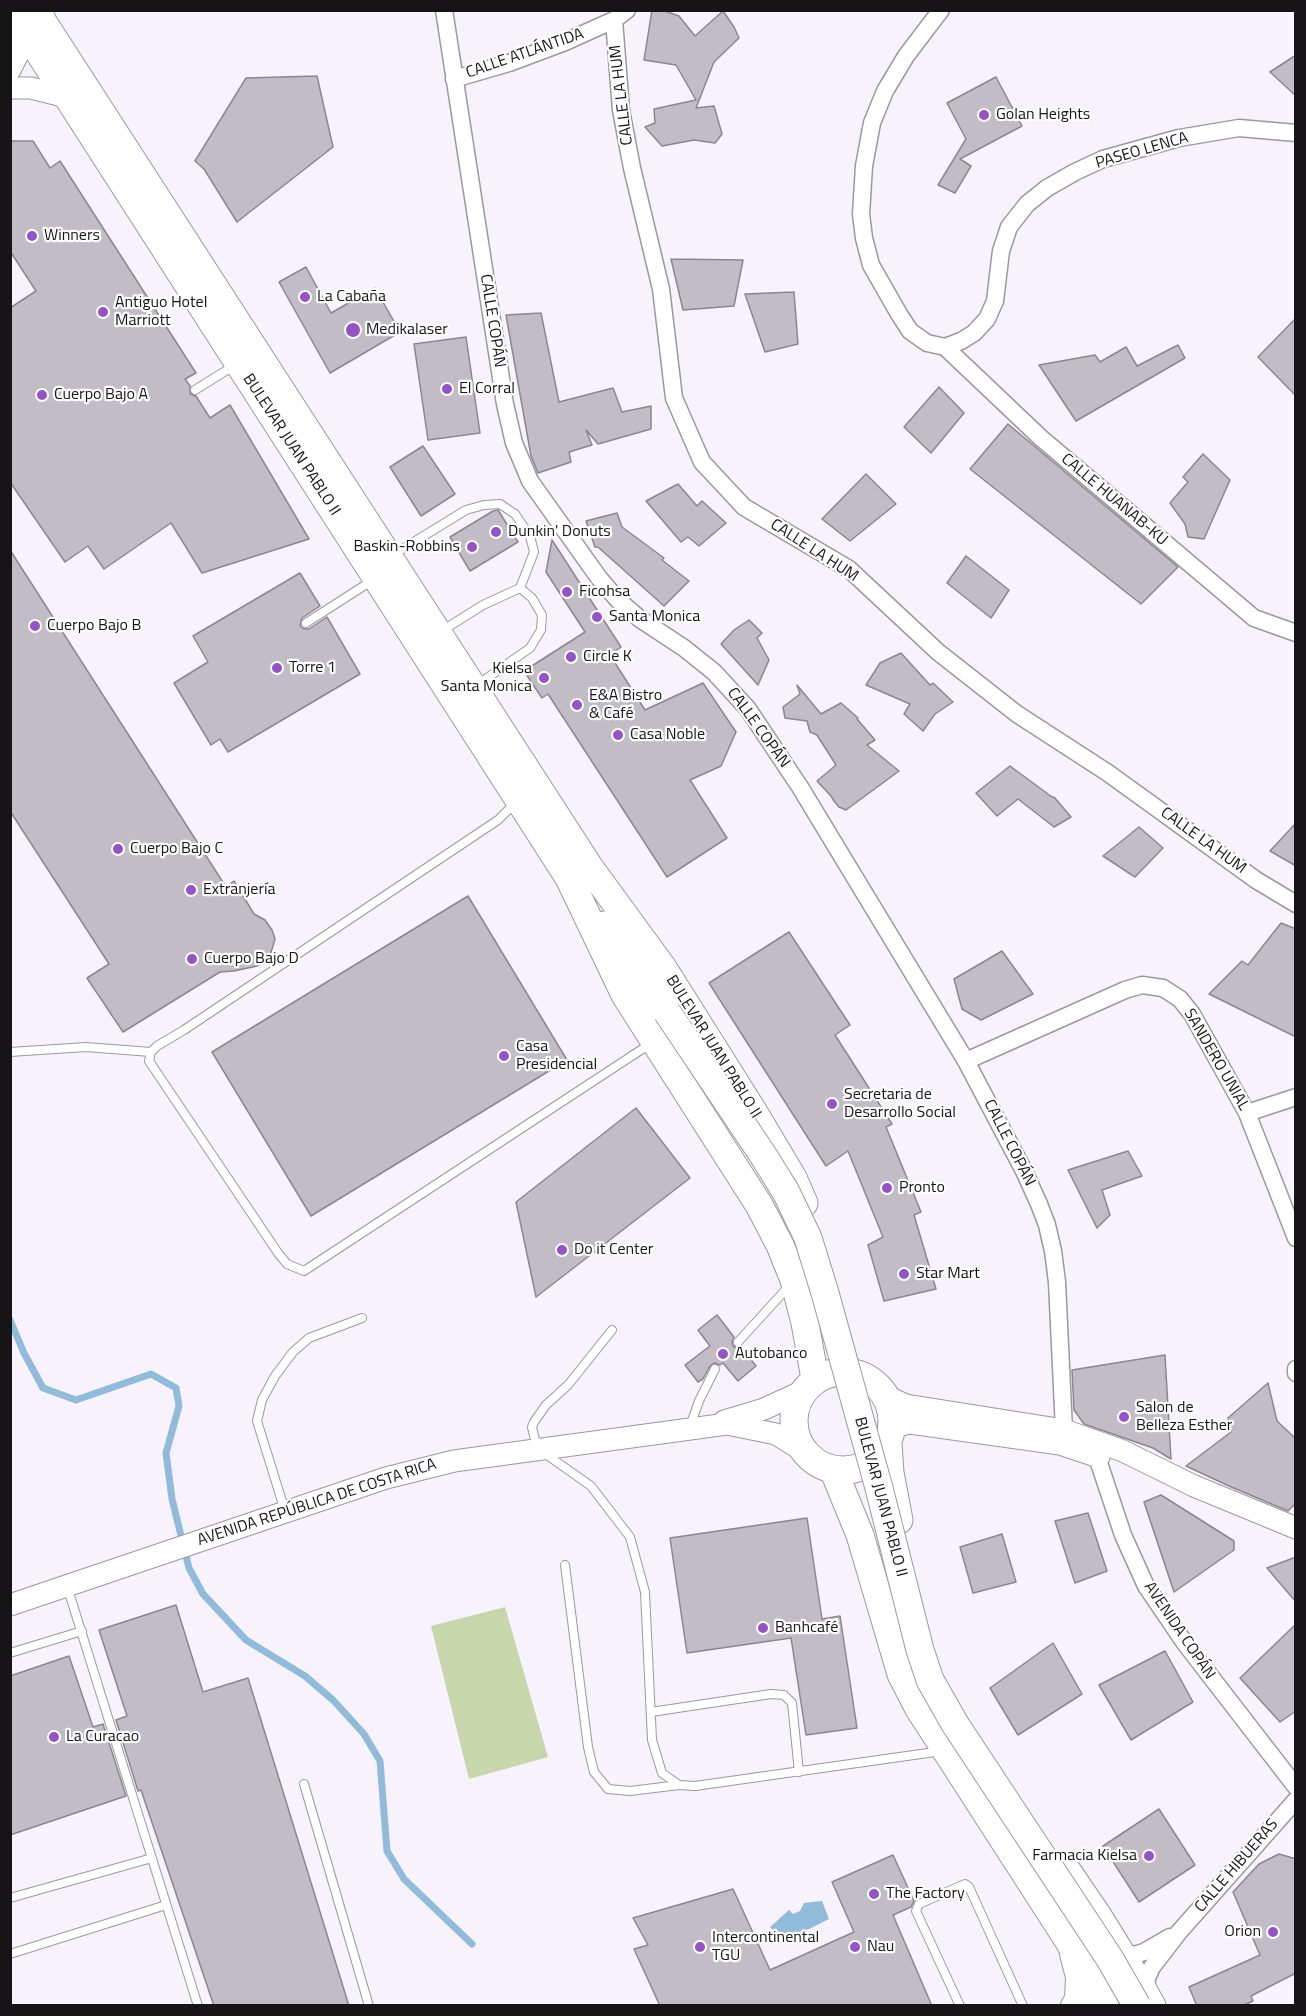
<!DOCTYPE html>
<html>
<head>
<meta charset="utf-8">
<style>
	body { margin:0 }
	#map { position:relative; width:1306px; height:2016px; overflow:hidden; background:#f7f2fc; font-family:"Titillium Web",sans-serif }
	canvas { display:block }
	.frame { position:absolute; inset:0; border:12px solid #161417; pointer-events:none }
</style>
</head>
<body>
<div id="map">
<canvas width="1306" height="2016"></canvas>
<div class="frame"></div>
</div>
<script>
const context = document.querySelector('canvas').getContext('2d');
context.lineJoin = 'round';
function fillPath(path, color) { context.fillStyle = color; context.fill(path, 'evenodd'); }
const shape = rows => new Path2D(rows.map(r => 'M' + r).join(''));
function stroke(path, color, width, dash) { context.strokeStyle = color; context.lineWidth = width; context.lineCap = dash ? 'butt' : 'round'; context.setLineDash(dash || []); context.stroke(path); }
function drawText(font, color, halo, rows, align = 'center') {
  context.font = font + ' "Titillium Web",sans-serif'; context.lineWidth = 4.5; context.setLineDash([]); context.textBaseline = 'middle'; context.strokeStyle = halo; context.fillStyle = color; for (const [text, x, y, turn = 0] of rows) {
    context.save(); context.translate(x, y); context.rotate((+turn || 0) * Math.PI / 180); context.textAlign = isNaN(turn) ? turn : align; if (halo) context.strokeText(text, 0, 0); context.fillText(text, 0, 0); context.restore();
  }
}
const green = shape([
	[505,1607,548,1757,469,1779,431,1626]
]);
const water = shape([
	[822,1901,829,1919,809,1929,778,1938,770,1927,789,1910,793,1914,800,1911,804,1903]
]);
const stream = shape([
	[10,1320,24,1353,43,1388,76,1400,151,1374,176,1388,179,1406,166,1453,172,1499,189,1568,203,1594,246,1640,305,1676,333,1700,364,1734,380,1761,387,1851,404,1879,472,1944]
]);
const building = shape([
	[652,10,662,10,679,16,695,36,723,11,734,27,739,38,714,62,696,108,714,106,722,134,715,143,694,140,662,146,645,127,655,123,654,109,696,100,676,65,644,60,652,10],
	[1296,55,1296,96,1270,72,1296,55],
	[317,76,333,147,237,222,204,169,195,161,246,78,317,76],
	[996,77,1022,126,960,159,971,166,955,193,938,185,966,139,947,103,996,77],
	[10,141,33,141,50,168,60,161,196,373,185,379,190,386,190,394,196,396,210,418,230,405,309,539,202,573,171,523,104,569,88,546,65,562,10,482,10,308,36,291,10,251,10,141],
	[671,259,743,260,734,306,683,310,671,259],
	[306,267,331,313,375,288,400,332,330,373,279,282,306,267],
	[794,292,798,344,765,352,745,294,794,292],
	[541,313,559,402,613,388,622,412,651,406,651,429,598,444,586,430,592,445,569,452,571,462,538,473,531,456,506,315,541,313],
	[1296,318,1296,396,1258,357,1296,318],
	[466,337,480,433,428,440,414,344,466,337],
	[1178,345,1185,358,1076,421,1039,365,1095,355,1100,362,1126,347,1137,366,1178,345],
	[939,387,964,413,931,453,904,427,939,387],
	[1008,424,1178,567,1141,604,970,469,1008,424],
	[423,446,455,494,421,516,390,467,423,446],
	[1203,454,1230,480,1204,539,1188,537,1185,524,1170,503,1188,482,1183,477,1203,454],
	[866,474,896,504,850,541,822,519,866,474],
	[678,484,697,506,702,501,726,523,699,546,688,537,681,542,646,501,678,484],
	[498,510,518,542,470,571,450,537,493,511,498,510],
	[617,513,622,527,664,558,662,560,689,581,664,606,598,547,595,547,586,521,617,513],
	[552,540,621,647,610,655,645,710,703,683,736,732,721,766,690,780,727,838,667,877,548,694,542,698,524,671,585,632,546,572,552,540],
	[10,550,226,887,234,881,254,914,265,920,272,930,275,939,270,956,265,962,257,966,234,971,220,972,123,1032,87,978,109,964,10,811,10,550],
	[966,556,1009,590,991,618,947,583,966,556],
	[300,573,320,606,302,618,300,626,304,629,309,629,327,617,360,674,228,752,220,739,211,745,174,683,208,662,193,636,300,573],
	[749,620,762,633,757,638,769,660,758,685,721,644,734,630,749,620],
	[901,653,930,685,933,683,953,702,935,714,923,731,904,714,910,704,866,685,880,663,901,653],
	[797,685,821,714,841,703,858,718,857,719,875,740,867,745,899,771,846,810,839,807,834,801,831,796,817,781,836,765,817,735,810,732,807,721,785,718,783,707,800,694,797,685],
	[1010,766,1052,797,1054,797,1071,817,1054,827,1018,799,997,816,976,793,1010,766],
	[1296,823,1296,866,1270,851,1296,823],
	[1139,827,1163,848,1135,877,1103,856,1139,827],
	[468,896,567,1060,311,1216,212,1052,468,896],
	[1281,923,1296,929,1296,1037,1209,994,1242,961,1248,965,1281,923],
	[789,932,850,1025,835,1035,892,1124,886,1127,921,1212,914,1215,936,1289,884,1301,868,1245,883,1237,848,1151,826,1166,709,983,789,932],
	[1002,951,1033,994,981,1020,962,1009,954,979,1002,951],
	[636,1108,690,1178,536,1297,516,1202,636,1108],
	[1128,1151,1142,1176,1102,1190,1110,1215,1097,1228,1068,1170,1128,1151],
	[717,1315,734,1337,732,1341,733,1346,737,1348,741,1347,756,1366,738,1381,723,1363,720,1365,714,1363,710,1366,703,1379,698,1382,685,1365,710,1346,698,1330,717,1315],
	[1165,1355,1171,1459,1153,1448,1084,1424,1074,1410,1072,1370,1165,1355],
	[1268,1383,1277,1421,1296,1439,1296,1503,1288,1511,1229,1486,1186,1466,1231,1432,1228,1418,1268,1383],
	[1161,1495,1234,1541,1234,1550,1174,1592,1144,1502,1161,1495],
	[1088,1513,1107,1571,1075,1583,1055,1521,1088,1513],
	[807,1518,822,1619,840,1616,857,1728,806,1735,791,1638,687,1653,670,1538,807,1518],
	[1002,1534,1016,1582,973,1593,960,1547,1002,1534],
	[1296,1557,1296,1602,1267,1568,1296,1557],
	[176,1605,203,1692,248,1678,349,2006,214,2006,141,1790,138,1791,116,1720,127,1716,99,1630,176,1605],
	[1296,1624,1296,1711,1280,1722,1240,1678,1296,1624],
	[1053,1643,1082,1694,1018,1735,990,1688,1053,1643],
	[1165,1651,1193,1702,1131,1740,1099,1685,1165,1651],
	[69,1656,93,1727,103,1724,126,1796,10,1835,10,1676,69,1656],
	[1159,1809,1195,1865,1139,1902,1103,1846,1159,1809],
	[1279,1854,1296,1859,1296,1973,1251,1996,1253,2001,1242,2006,1197,2006,1189,1987,1260,1955,1233,1892,1259,1864,1279,1854],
	[893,1855,914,1901,911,1907,893,1915,932,2006,660,2006,634,1949,648,1945,633,1918,733,1889,770,1970,854,1932,832,1882,893,1855]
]);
const service = shape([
	[195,390,235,365],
	[391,556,466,510,484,505,500,504,515,514,530,536,534,552,520,588],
	[306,623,373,580],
	[440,632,483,605,520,588,532,598,542,615,541,630,530,648,477,685],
	[516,802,498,820,184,1030,157,1046,151,1052,149,1061,278,1253,287,1264,304,1271,653,1042],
	[10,1052,86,1047,151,1052],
	[612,1330,568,1385,546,1405,534,1422,532,1427,537,1448,591,1486,630,1537,645,1592,652,1740,662,1773,679,1785,695,1786,942,1751],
	[738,1342,790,1285],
	[689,1429,699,1401,715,1369],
	[285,1511,257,1421,262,1400,275,1376,293,1352,309,1338,362,1318],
	[565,1565,588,1747,594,1772,608,1789,630,1791,679,1785],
	[67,1586,198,2006],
	[10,1653,82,1631],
	[651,1712,771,1694,784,1695,792,1703,799,1772],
	[304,1784,369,2006],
	[10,1898,152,1858],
	[10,1954,166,1905],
	[960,2006,916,1911,919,1904,965,1884,969,1887,1023,2006]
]);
const minor = shape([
	[444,10,505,404,514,443,530,481,599,578,618,600,640,619,684,648,714,672,748,709,800,787,966,1061,1024,1171,1039,1204,1047,1225,1053,1251,1057,1282,1064,1430],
	[941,10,906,56,885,91,872,123,864,166,861,214,864,238,871,265,899,314,910,331,927,343,945,347,961,341,974,333,987,319,995,301,1001,251,1009,227,1027,204,1047,188,1075,172,1103,159,1179,138,1239,128,1296,133],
	[614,20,621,110,632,168,661,289,674,398,702,462,744,507,849,569,938,652,1017,714,1108,773,1256,880,1296,904],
	[454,79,509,63,565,42,614,20,627,10],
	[945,347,1041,438,1254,618,1296,633],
	[966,1061,1125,990,1142,985,1163,988,1180,999,1192,1014,1247,1113,1296,1238],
	[1247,1113,1296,1097],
	[1296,1369,1296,1373],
	[1097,1457,1123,1535,1146,1586,1184,1642,1296,1787],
	[1120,1951,1134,1955,1144,1952,1170,1937],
	[1146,1994,1147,1978,1152,1967,1179,1932,1296,1800]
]);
const tertiary = shape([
	[10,70,17,56,20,23],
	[10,88,31,88,67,97],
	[886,1396,906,1405,1064,1430,1123,1451,1194,1486,1296,1528],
	[724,1421,764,1409,803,1391],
	[892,1427,910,1423,1060,1444,1099,1457],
	[10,1605,386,1478,454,1461,727,1424,776,1434,805,1452]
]);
const secondary = shape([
	[1072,1954,1078,1977,1077,1999,1073,2006]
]);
const primary = shape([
	[14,10,20,23,569,878,625,995,759,1205,780,1245,794,1280,805,1323,815,1379],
	[38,10,43,22,590,868,663,968,753,1111,793,1178,804,1203],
	[604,925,667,1012],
	'794 1421a49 49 0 1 1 98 0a49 49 0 1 1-98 0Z',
	[888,1443,890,1473,899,1520],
	[833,1469,860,1535,901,1674,919,1709,1068,1940,1105,2006],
	[1066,1869,1098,1916,1137,1979,1152,2006]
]);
const primaryBridge = shape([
	[667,1012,763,1155,786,1192,808,1238,825,1293,879,1488,920,1650,930,1680,955,1724,1110,1959,1137,2006]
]);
const markers = [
	[984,115,6,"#9553c8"],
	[32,236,6,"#9553c8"],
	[305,297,6,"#9553c8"],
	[103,312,6,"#9553c8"],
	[353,330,8,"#9553c8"],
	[447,389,6,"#9553c8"],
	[42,395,6,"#9553c8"],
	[496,532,6,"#9553c8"],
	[472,547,6,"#9553c8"],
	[567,592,6,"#9553c8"],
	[597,617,6,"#9553c8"],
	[35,626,6,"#9553c8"],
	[571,657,6,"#9553c8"],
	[277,668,6,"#9553c8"],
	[544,678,6,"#9553c8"],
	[577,705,6,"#9553c8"],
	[618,735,6,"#9553c8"],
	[118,849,6,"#9553c8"],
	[191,890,6,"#9553c8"],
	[192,959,6,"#9553c8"],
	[504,1056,6,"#9553c8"],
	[832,1104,6,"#9553c8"],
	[887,1188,6,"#9553c8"],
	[562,1250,6,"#9553c8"],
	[904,1274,6,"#9553c8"],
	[723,1354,6,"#9553c8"],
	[1124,1417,6,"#9553c8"],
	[763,1628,6,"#9553c8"],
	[54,1737,6,"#9553c8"],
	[1149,1856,6,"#9553c8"],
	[874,1894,6,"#9553c8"],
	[1273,1932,6,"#9553c8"],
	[700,1947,6,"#9553c8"],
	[855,1947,6,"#9553c8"]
];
const streetNames = [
	["CALLE ATLÁNTIDA",525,54,-19],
	["CALLE LA HUM",622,95,-97],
	["PASEO LENCA",1142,151,-16],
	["CALLE COPÁN",492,321,81],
	["BULEVAR JUAN PABLO II",291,445,57],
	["CALLE HUANAB-KU",1114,500,40],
	["CALLE LA HUM",814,551,33],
	["CALLE COPÁN",758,728,54],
	["CALLE LA HUM",1203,841,36],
	["BULEVAR JUAN PABLO II",713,1047,58],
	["SANDERO UNIAL",1216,1060,60],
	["CALLE COPÁN",1009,1143,63],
	["BULEVAR JUAN PABLO II",880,1497,75],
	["AVENIDA REPÚBLICA DE COSTA RICA",317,1503,-18],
	["AVENIDA COPÁN",1179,1631,56],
	["CALLE HIBUERAS",1237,1866,-49]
];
const poiNames = [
	["Golan Heights",996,115],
	["Winners",44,236],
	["La Cabaña",317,297],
	["Antiguo Hotel",115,303],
	["Marriott",115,321],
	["Medikalaser",366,330],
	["El Corral",459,389],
	["Cuerpo Bajo A",54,395],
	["Dunkin' Donuts",508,532],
	["Baskin-Robbins",460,547,"right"],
	["Ficohsa",579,592],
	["Santa Monica",609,617],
	["Cuerpo Bajo B",47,626],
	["Circle K",583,657],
	["Torre 1",289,668],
	["Kielsa",532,669,"right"],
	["Santa Monica",532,687,"right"],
	["E&A Bistro",589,696],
	["& Café",589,714],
	["Casa Noble",630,735],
	["Cuerpo Bajo C",130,849],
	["Extranjería",203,890],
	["Cuerpo Bajo D",204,959],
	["Casa",516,1047],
	["Presidencial",516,1065],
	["Secretaria de",844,1095],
	["Desarrollo Social",844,1113],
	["Pronto",899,1188],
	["Do it Center",574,1250],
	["Star Mart",916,1274],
	["Autobanco",735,1354],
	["Salon de",1136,1408],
	["Belleza Esther",1136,1426],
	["Banhcafé",775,1628],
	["La Curacao",66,1737],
	["Farmacia Kielsa",1137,1856,"right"],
	["The Factory",886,1894],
	["Orion",1261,1932,"right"],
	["Intercontinental",712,1938],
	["TGU",712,1956],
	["Nau",867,1947]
];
fillPath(green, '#c7d7ab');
fillPath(water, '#91bbda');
stroke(stream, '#91bbda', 7);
fillPath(building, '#c1bcc5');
stroke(building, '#8b868f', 1.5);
stroke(service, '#9c98a0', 10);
stroke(minor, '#9c98a0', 19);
stroke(tertiary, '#9c98a0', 23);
stroke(secondary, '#9c98a0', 26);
stroke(primary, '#9c98a0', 29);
stroke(service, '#fff', 8);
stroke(minor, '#fff', 16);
stroke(tertiary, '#fff', 21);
stroke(secondary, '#fff', 24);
stroke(primary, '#fff', 27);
stroke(primaryBridge, '#9c98a0', 29, []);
stroke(primaryBridge, '#fff', 27);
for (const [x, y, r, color] of markers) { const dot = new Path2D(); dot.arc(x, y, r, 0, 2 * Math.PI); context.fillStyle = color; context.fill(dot); stroke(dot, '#fff', 2); }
drawText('16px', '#161417', '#fff', streetNames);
drawText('16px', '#161417', '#fff', poiNames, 'left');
</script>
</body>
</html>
